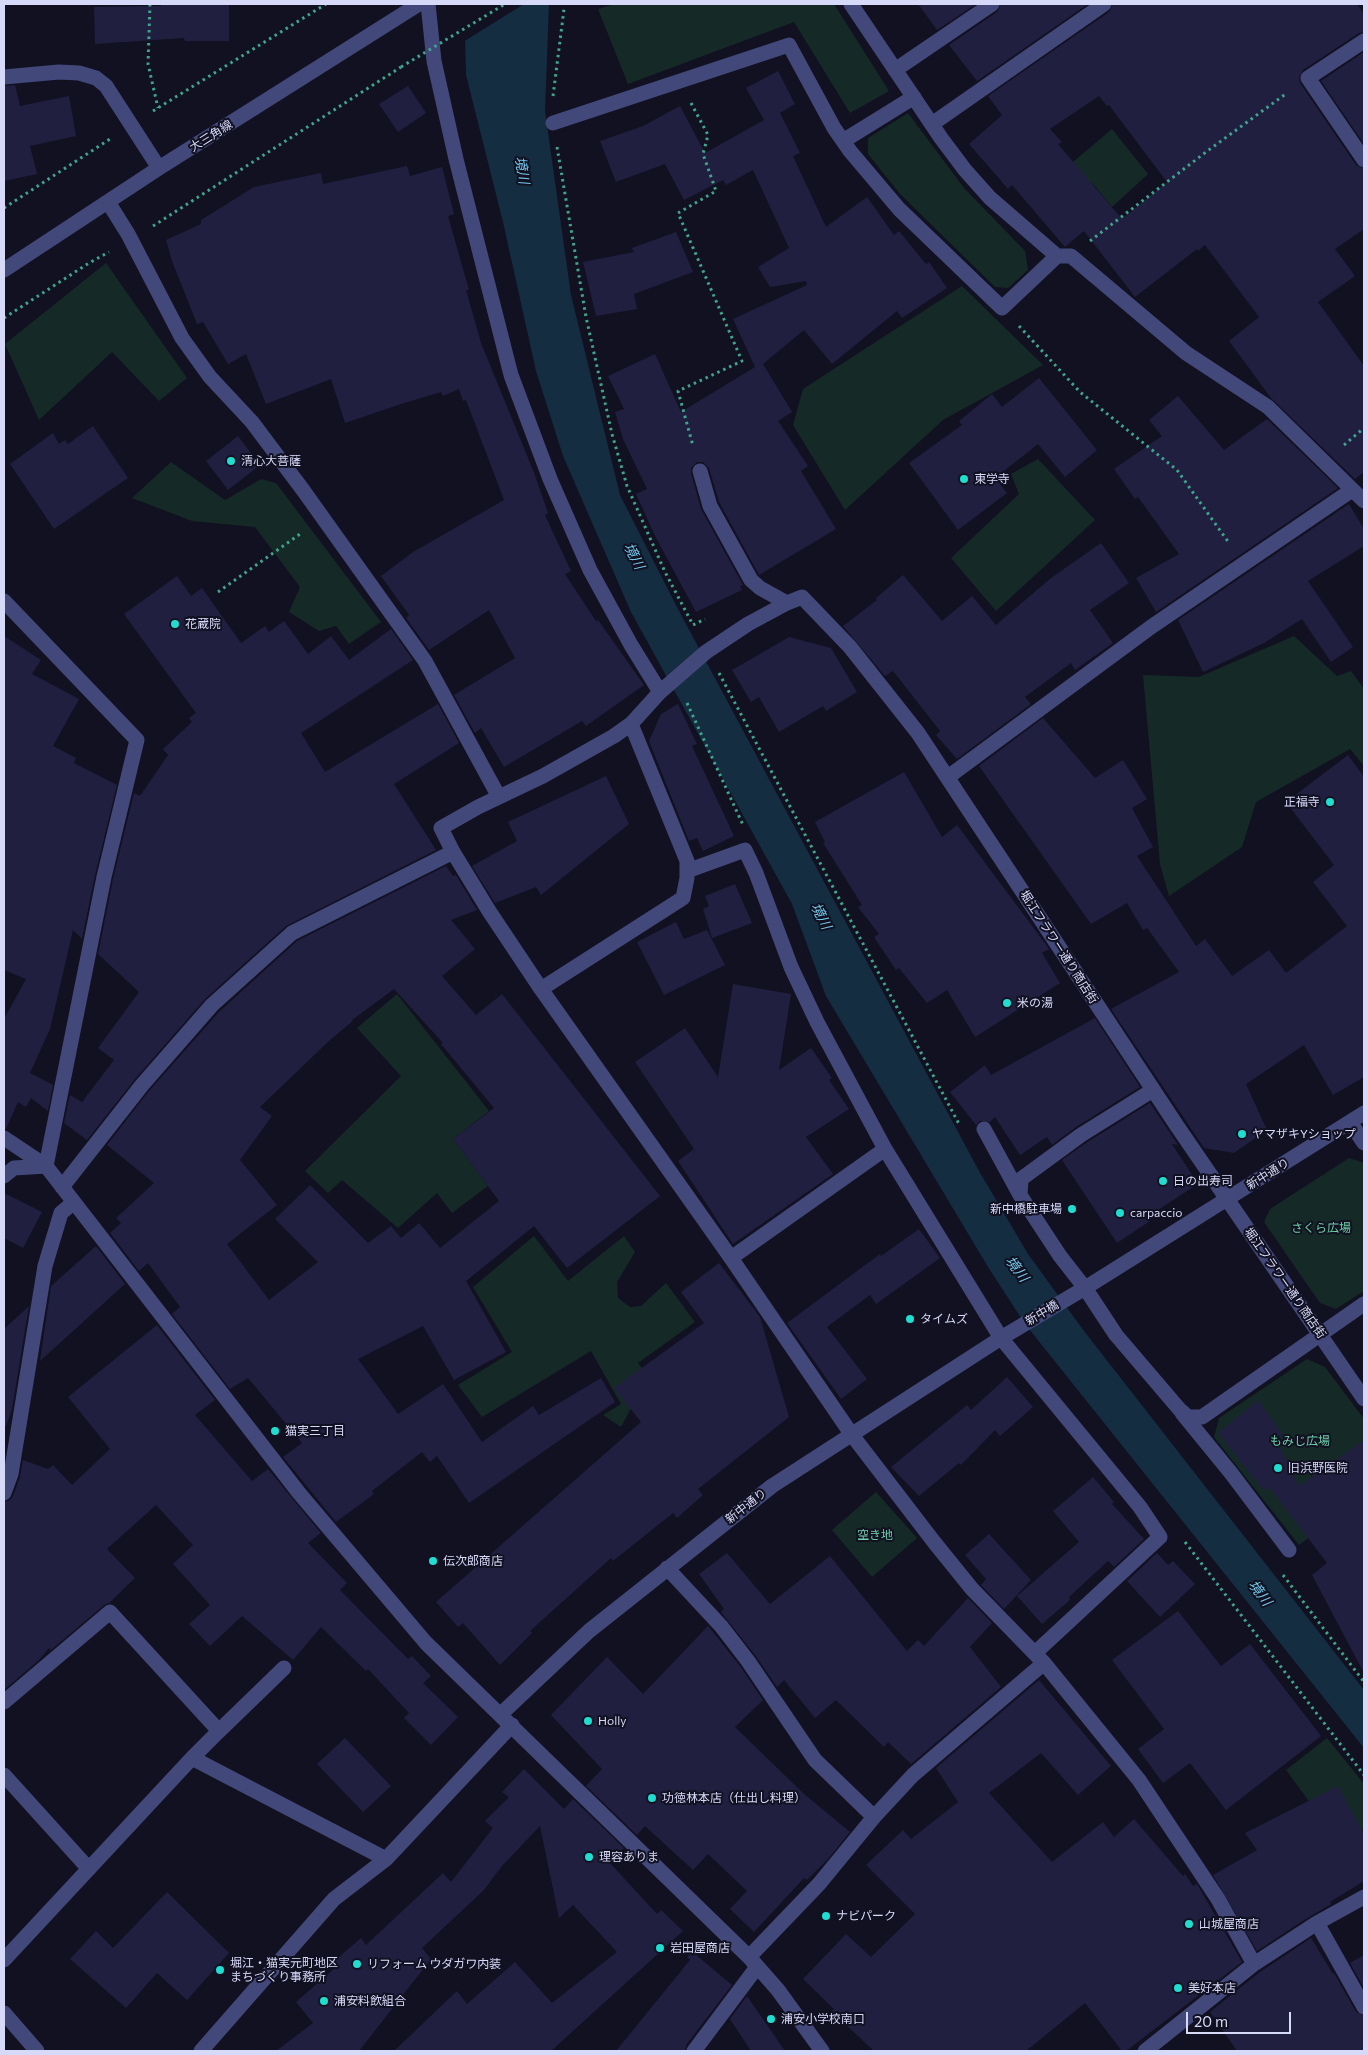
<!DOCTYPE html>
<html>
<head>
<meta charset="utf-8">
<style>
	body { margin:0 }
	#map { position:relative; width:1368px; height:2055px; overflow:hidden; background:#111121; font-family:Commissioner,sans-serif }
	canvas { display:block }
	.frame { position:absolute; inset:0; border:5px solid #d7d9f9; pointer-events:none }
	.scale { position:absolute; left:1186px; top:2012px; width:105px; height:22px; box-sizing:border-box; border:2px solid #d7d9f9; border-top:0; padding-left:6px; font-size:15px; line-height:18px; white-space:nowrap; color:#d7d9f9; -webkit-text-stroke:4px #111121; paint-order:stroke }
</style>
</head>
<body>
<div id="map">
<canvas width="1368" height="2055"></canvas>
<div class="frame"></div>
<div class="scale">20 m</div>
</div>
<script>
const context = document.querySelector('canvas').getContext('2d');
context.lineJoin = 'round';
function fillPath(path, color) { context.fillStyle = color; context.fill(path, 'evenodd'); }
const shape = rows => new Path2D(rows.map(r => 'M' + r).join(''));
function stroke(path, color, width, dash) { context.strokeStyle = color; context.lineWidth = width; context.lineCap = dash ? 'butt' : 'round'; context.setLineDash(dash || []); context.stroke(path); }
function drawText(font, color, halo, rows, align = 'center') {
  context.font = font + ' Commissioner,"Noto Sans JP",sans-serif'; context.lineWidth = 4; context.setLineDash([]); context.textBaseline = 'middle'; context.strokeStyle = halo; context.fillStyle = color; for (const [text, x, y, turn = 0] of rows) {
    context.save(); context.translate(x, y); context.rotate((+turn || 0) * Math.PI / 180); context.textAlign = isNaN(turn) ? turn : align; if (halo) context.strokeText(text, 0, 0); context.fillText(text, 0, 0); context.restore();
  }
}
const green = shape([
	[615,4,834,4,889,91,850,113,794,22,628,84,598,9],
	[908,113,964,188,1025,251,1028,270,1008,288,995,287,900,194,868,154,868,138],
	[1112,129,1148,174,1112,207,1093,184,1067,167],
	[106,263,187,378,159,401,112,352,39,420,5,344],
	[962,286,1043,365,943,420,845,510,793,425,803,389],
	[1038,459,1095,520,996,611,951,558,1019,494,1011,474],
	[171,462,225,500,261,479,276,483,381,622,349,644,336,626,319,631,289,612,300,587,255,527,192,521,132,498],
	[1294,636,1337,676,1351,671,1364,689,1364,766,1350,749,1256,802,1242,847,1169,896,1160,864,1143,675,1199,677],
	[397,994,489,1111,453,1139,488,1186,452,1213,437,1193,398,1228,342,1180,328,1193,305,1171,401,1076,357,1028],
	[1349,1158,1364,1163,1364,1291,1336,1309,1320,1303,1264,1222,1270,1209],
	[534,1236,568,1281,624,1236,635,1252,617,1282,618,1298,630,1307,641,1306,666,1283,695,1322,638,1363,657,1387,630,1410,621,1427,603,1415,621,1404,591,1351,482,1417,458,1385,512,1352,473,1287],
	[1307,1359,1325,1367,1364,1419,1364,1497,1299,1545,1214,1437,1219,1418],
	[876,1492,917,1538,872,1577,832,1530],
	[1327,1738,1364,1784,1364,1829,1349,1837,1314,1808,1286,1770]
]);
const water = shape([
	[464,4,549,4,545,111,571,295,620,495,679,611,979,1171,1028,1254,1084,1331,1364,1690,1364,1748,1025,1324,988,1267,826,996,792,904,631,612,563,456,536,371,503,222,466,75]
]);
const pier = shape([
	[462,4,524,4,463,42]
]);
const building = shape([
	[161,4,229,4,229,41,185,41,184,38,95,44,94,7,161,6],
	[918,4,976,4,937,30],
	[1001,4,1088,4,977,81,949,45,997,12],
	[1113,4,1357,4,1364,14,1364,32,1359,33,1303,70,1299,78,1300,83,1356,165,1364,169,1364,229,1335,249,1355,276,1318,302,1364,366,1364,472,1355,479,1271,398,1229,341,1259,317,1205,245,1198,251,1197,249,1135,297,1084,231,1065,247,1012,185,1008,189,969,144,1002,115,988,96,1109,12],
	[1099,96,1107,106,1109,105,1167,182,1122,219,1058,144,1062,142,1050,129],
	[1364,52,1364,144,1321,81],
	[778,71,795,104,780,113,800,153,793,156,826,227,867,197,894,235,899,231,926,264,929,262,947,288,902,318,897,311,832,364,804,330,763,364,792,412,778,421,808,466,801,471,836,529,759,575,719,502,709,468,703,462,697,462,691,468,691,473,701,509,743,585,740,586,742,590,696,612,655,536,636,494,647,489,623,439,615,412,624,409,608,376,655,354,681,412,755,367,733,319,807,285,806,281,770,287,758,267,789,248,753,170,726,185,723,180,684,200,665,164,616,182,600,141,643,126,680,106,705,153,764,120,746,88],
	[15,85,20,106,69,96,76,136,30,146,37,174,4,181,4,86],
	[408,86,426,113,398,132,379,104],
	[407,166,410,176,442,167,454,214,448,216,469,290,466,290,481,343,535,475,548,513,545,515,571,571,565,574,596,621,598,620,644,685,586,726,582,721,504,767,481,728,475,733,454,695,515,658,489,610,429,650,406,618,409,615,381,576,413,552,504,500,466,400,463,401,459,389,443,396,441,392,398,405,345,423,331,379,266,404,246,354,228,364,203,322,197,324,172,261,166,240,201,224,201,220,254,187,321,173,323,184],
	[676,232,693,272,634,294,637,309,596,316,583,262,634,252,632,248],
	[1039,378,1097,450,1065,477,1038,444,995,478,1007,493,958,530,909,463,962,425,959,421,992,394,1002,407],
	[1178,396,1224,450,1267,419,1338,488,1156,612,1136,578,1179,554,1138,497,1135,499,1114,469,1162,436,1149,420],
	[93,426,128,478,54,529,10,464,53,433,59,444,65,440,68,444],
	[238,436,260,465,228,490,206,461],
	[1349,504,1364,529,1364,546,1308,581,1353,647,1331,662,1302,619,1264,643,1203,672,1178,620],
	[1101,543,1129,583,1090,610,1113,643,1075,670,1071,663,1025,697,1031,704,957,759,936,735,940,731,893,671,885,676,843,626,877,600,876,598,903,575,942,621,972,596,996,625,1051,578],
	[177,576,191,596,202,588,241,643,265,626,269,632,284,621,308,654,331,636,349,660,391,629,413,660,301,733,325,772,438,704,459,743,394,784,436,850,286,926,205,999,135,1079,87,1140,64,1123,70,1095,82,1102,114,1060,98,1048,139,992,98,954,113,879,134,793,140,796,168,755,163,749,192,722,189,718,196,713,124,614],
	[4,636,41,660,32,674,79,699,53,746,76,758,74,763,117,785,95,875,82,939,73,930,50,1029,30,1073,53,1085,48,1111,31,1098,26,1107,18,1102,6,1129,4,1129,4,1019,26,979,4,970],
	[789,637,831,648,857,692,826,711,823,706,779,732,759,697,751,702,732,670],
	[678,704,697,744,692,746,734,836,703,851,697,838,689,841,649,741,661,714],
	[1043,718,1095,778,1123,760,1147,799,1132,808,1153,847,1137,856,1196,946,1205,939,1232,976,1269,950,1286,973,1347,926,1313,882,1334,865,1286,802,1348,755,1364,777,1364,1077,1333,1095,1304,1045,1246,1084,1267,1130,1234,1153,1204,1148,1111,1009,1179,972,1147,928,1143,930,1127,903,1091,924,979,766],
	[904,772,942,837,957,825,1047,946,1049,949,1042,953,1060,983,975,1037,947,990,927,1003,899,968,896,970,874,937,879,934,858,907,862,905,823,843,825,842,815,822],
	[606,776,629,824,541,895,536,887,495,903,472,866,517,841,508,822],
	[446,866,453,876,456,875,477,910,451,920,475,949,442,976,476,1015,502,994,660,1196,567,1268,534,1226,466,1281,506,1352,454,1380,423,1326,358,1359,398,1414,443,1384,482,1442,533,1406,539,1415,601,1378,615,1402,469,1503,437,1456,430,1462,422,1452,372,1491,374,1494,336,1522,283,1457,302,1443,248,1378,230,1389,172,1314,180,1307,148,1263,139,1271,110,1233,121,1223,116,1218,154,1183,107,1145,149,1091,219,1012,297,941],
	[394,989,443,1043,441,1044,494,1108,453,1139,499,1201,440,1248,419,1223,401,1238,391,1226,368,1243,310,1185,275,1219,318,1262,269,1300,227,1244,277,1205,240,1160,272,1116,260,1107,330,1040,353,1021,352,1020],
	[735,884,752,923,712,938,703,909,709,906,705,896],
	[676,922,684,939,707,930,725,965,664,995,637,942],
	[733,984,791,994,779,1070,811,1048,832,1078,829,1080,849,1109,806,1137,833,1174,733,1244,678,1161,694,1149,635,1062,685,1028,718,1077],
	[1095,1018,1140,1087,1076,1127,1052,1145,1047,1137,1020,1155,995,1117,990,1122,980,1121,976,1125,950,1092,985,1065,991,1075],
	[1150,1103,1178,1145,1172,1144,1198,1184,1147,1217,1150,1221,1117,1243,1062,1160,1086,1143],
	[4,1193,42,1212,23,1248,4,1238],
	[919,1229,940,1258,876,1304,870,1295,827,1327,867,1379,841,1399,787,1323,880,1254,881,1256],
	[96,1246,125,1284,40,1361,51,1286],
	[719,1263,760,1317,789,1417,698,1489,703,1495,677,1518,673,1513,613,1561,611,1558,530,1631,532,1633,500,1665,463,1623,458,1627,436,1602,641,1422,614,1388,704,1323,681,1292],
	[29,1306,12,1409,6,1426,4,1425,4,1329],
	[157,1325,215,1400,195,1415,252,1481,268,1469,321,1533,308,1543,347,1583,340,1590,408,1659,412,1656,431,1676,423,1683,458,1717,431,1745,404,1718,409,1713,368,1669,366,1671,321,1627,293,1660,242,1616,210,1646,189,1624,210,1605,173,1564,193,1545,156,1505,107,1549,135,1578,109,1603,104,1605,51,1650,49,1648,39,1660,4,1690,4,1502,10,1500,13,1496,20,1477,23,1460,48,1469,53,1465,72,1485,110,1449,68,1397],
	[1007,1377,1033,1407,1000,1436,995,1430,961,1465,959,1463,919,1496,891,1467,967,1405,971,1410],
	[1258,1400,1283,1435,1277,1442,1299,1486,1364,1440,1364,1673,1312,1575,1327,1563,1269,1487,1264,1491,1218,1433],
	[1093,1477,1114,1502,1112,1504,1144,1539,1114,1567,1108,1561,1069,1597,1070,1600,1042,1624,1017,1596,1079,1542,1053,1511],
	[989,1534,1031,1580,1004,1609,981,1585,986,1579,965,1555],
	[727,1553,770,1604,830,1556,907,1651,918,1640,924,1646,968,1598,992,1623,970,1647,1001,1687,911,1764,888,1742,884,1747,836,1700,815,1718,784,1680,777,1687,755,1655,721,1612,724,1609,699,1574],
	[1157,1553,1168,1565,1173,1561,1195,1584,1160,1617,1127,1581],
	[1178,1611,1221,1666,1250,1644,1321,1736,1226,1810,1190,1763,1163,1783,1138,1749,1164,1729,1112,1660],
	[708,1626,740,1666,763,1700,735,1727,803,1793,850,1832,827,1860,807,1880,804,1878,754,1932,730,1909,747,1891,708,1854,693,1870,645,1826,637,1835,586,1786,602,1769,551,1715,607,1657,643,1694],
	[1039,1680,1111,1766,1078,1795,1041,1753,989,1793,1052,1862,1103,1822,1114,1837,1134,1819,1183,1876,1185,1874,1193,1886,1197,1884,1242,1962,1126,2051,1122,2051,1085,2003,1026,2051,874,2051,831,2011,834,2009,803,1979,846,1934,871,1957,915,1914,866,1865,903,1830,911,1839,958,1802,936,1768],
	[345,1738,391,1786,363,1812,317,1764],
	[524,1769,564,1809,573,1799,624,1848,610,1863,657,1914,661,1910,683,1931,551,2051,394,2051,457,1991,467,2004,515,1962,552,2003,617,1952,573,1905,559,1918,540,1826,502,1866,484,1890,422,1948,431,1959,359,2051,276,2051,313,2023,296,2002,336,1967,332,1963,361,1938,366,1945,443,1873,451,1882,493,1828,485,1821,509,1797,502,1792],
	[1338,1786,1364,1834,1364,1881,1330,1902,1331,1904,1301,1922,1257,1951,1213,1875,1257,1850,1245,1833],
	[167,1892,229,1953,187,2000,157,1973,126,2008,70,1959,96,1931,113,1948],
	[1311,1938,1333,1974,1334,1973,1356,2012,1364,2016,1364,2051,1237,2051,1210,2012,1260,1972],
	[690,1954,693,1956,695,1954,732,1985,686,2045,685,2051,616,2051,690,1960,687,1957],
	[1364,1955,1364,1988,1350,1963],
	[747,1996,785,2051,751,2051,730,2019]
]);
const path = shape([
	[150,4,148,64,158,108],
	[553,96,564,9],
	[691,103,708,135,703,154,716,191,678,213,742,361,678,391,693,446],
	[153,111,326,4],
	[557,147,586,317,612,434,627,486,665,572,693,625,705,619],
	[4,208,110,139],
	[153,226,401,67],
	[1090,241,1206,152,1287,93],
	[4,318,89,263,109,252],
	[1019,326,1080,392,1177,470,1229,543],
	[1344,445,1364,428],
	[218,592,303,532],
	[719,673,959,1124],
	[687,703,743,825],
	[1185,1542,1364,1775],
	[1283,1575,1364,1682]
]);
const minor = shape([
	[428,4,434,61,456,159,511,375,550,479,590,570,631,645,660,692],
	[851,4,941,138,965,170,990,198,1057,256],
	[1364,41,1308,78,1364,160],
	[895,70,992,4],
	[4,77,59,72,79,73,96,78,106,86,159,168],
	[553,123,789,45,834,128,850,151,899,209,1002,308,1057,256,1071,256,1186,353,1268,407,1364,501],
	[932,124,1104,4],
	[843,141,914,97],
	[108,202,128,234,182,338,210,377,252,422,303,490,425,661,499,797],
	[4,270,159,168,419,4],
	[700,471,710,506,751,580,760,588,787,603],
	[4,601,137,740,104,877,46,1166,14,1168,4,1176],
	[948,777,1151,627,1352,490],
	[687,871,745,850,756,873,791,967,817,1022,885,1149],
	[541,989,683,898,687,878,687,861,631,724],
	[1153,1090,1081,1135,1021,1179,1020,1195,1060,1256,1085,1288,1116,1335,1180,1410,1188,1417,1202,1417,1364,1304],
	[1350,1122,1364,1143],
	[984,1129,1020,1195],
	[4,1138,46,1166,299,1493,426,1643,749,1957,778,1990,822,2051],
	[62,1187,142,1085,212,1005,292,933,453,852],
	[731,1258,885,1149,1001,1338,1140,1507,1160,1537,1035,1653],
	[1182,1413,1231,1473,1289,1550],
	[4,1493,11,1474,45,1266,61,1213,74,1202],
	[667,1568,721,1626,748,1661,815,1760,874,1817],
	[4,1702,110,1612,219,1731,192,1758],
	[501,1714,589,1631,772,1486,1001,1338,1085,1288,1364,1113],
	[219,1731,284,1668],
	[4,1775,89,1869],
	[1317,1923,1364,2007],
	[749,1957,819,1884,874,1817,913,1775,1044,1663],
	[4,1960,192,1758,386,1859],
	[1254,1964,1218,1899,1139,1780,1044,1663,972,1589,934,1542,852,1435,731,1258,541,989,489,911,453,852,441,828,478,807,543,776,614,736,631,724,660,692,706,652,748,624,787,603,802,597,850,647,918,733,1177,1126,1364,1399],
	[4,2013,37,2051],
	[201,2051,334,1899,386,1859,512,1725],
	[694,2051,757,1967],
	[1145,2051,1254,1964,1317,1923,1364,1897]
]);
const pathBridge = shape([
	[401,67,505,4]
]);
const markers = [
	[231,461,5,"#1fddd0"],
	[964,479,5,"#1fddd0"],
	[175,624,5,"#1fddd0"],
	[1330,802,5,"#1fddd0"],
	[1007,1003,5,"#1fddd0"],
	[1242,1134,5,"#1fddd0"],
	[1163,1181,5,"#1fddd0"],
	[1072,1209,5,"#1fddd0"],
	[1120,1213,5,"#1fddd0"],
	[910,1319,5,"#1fddd0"],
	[275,1431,5,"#1fddd0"],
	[1278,1468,5,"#1fddd0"],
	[433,1561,5,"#1fddd0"],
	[588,1721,5,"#1fddd0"],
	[652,1798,5,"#1fddd0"],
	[589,1857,5,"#1fddd0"],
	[826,1916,5,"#1fddd0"],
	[1189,1924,5,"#1fddd0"],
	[660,1948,5,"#1fddd0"],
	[357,1964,5,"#1fddd0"],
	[220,1970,5,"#1fddd0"],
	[1178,1988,5,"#1fddd0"],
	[324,2001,5,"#1fddd0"],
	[771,2019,5,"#1fddd0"]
];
const streetNames = [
	["大三角線",211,136,-32],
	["堀江フラワー通り商店街",1059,947,57],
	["新中通り",1268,1174,-32],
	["堀江フラワー通り商店街",1285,1283,55],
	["新中橋",1042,1313,-31],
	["新中通り",746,1506,-38]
];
const poiNames = [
	["清心大菩薩",241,461],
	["東学寺",974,479],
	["花蔵院",185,624],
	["正福寺",1320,802,"right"],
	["米の湯",1017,1003],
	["ヤマザキYショップ",1252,1134],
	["日の出寿司",1173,1181],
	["新中橋駐車場",1062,1209,"right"],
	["carpaccio",1130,1213],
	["タイムズ",920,1319],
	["猫実三丁目",285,1431],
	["旧浜野医院",1288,1468],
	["伝次郎商店",443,1561],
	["Holly",598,1721],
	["功徳林本店（仕出し料理）",662,1798],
	["理容ありま",599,1857],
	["ナビパーク",836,1916],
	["山城屋商店",1199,1924],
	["岩田屋商店",670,1948],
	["堀江・猫実元町地区",230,1963],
	["まちづくり事務所",230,1977],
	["リフォーム ウダガワ内装",367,1964],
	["美好本店",1188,1988],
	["浦安料飲組合",334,2001],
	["浦安小学校南口",781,2019]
];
const parkNames = [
	["さくら広場",1321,1228],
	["もみじ広場",1300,1441],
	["空き地",875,1535]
];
const waterNames = [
	["境川",522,170,81],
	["境川",634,556,63],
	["境川",821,916,63],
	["境川",1017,1269,53],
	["境川",1260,1593,53]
];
fillPath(green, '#152a26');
fillPath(water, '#142d41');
fillPath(pier, '#111121');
fillPath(building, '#201f40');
stroke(path, '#3fa58d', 3, [2.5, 4]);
stroke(minor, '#42497a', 15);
stroke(pathBridge, '#3fa58d', 3, [2.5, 4]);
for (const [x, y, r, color] of markers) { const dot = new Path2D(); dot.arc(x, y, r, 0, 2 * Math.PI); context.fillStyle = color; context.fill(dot); stroke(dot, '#111121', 2); }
drawText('12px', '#d7d9f9', '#111121', streetNames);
drawText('12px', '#d7d9f9', '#111121', poiNames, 'left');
drawText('12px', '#6dcfa6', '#111121', parkNames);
drawText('italic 14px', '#73c8eb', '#111121', waterNames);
</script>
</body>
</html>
